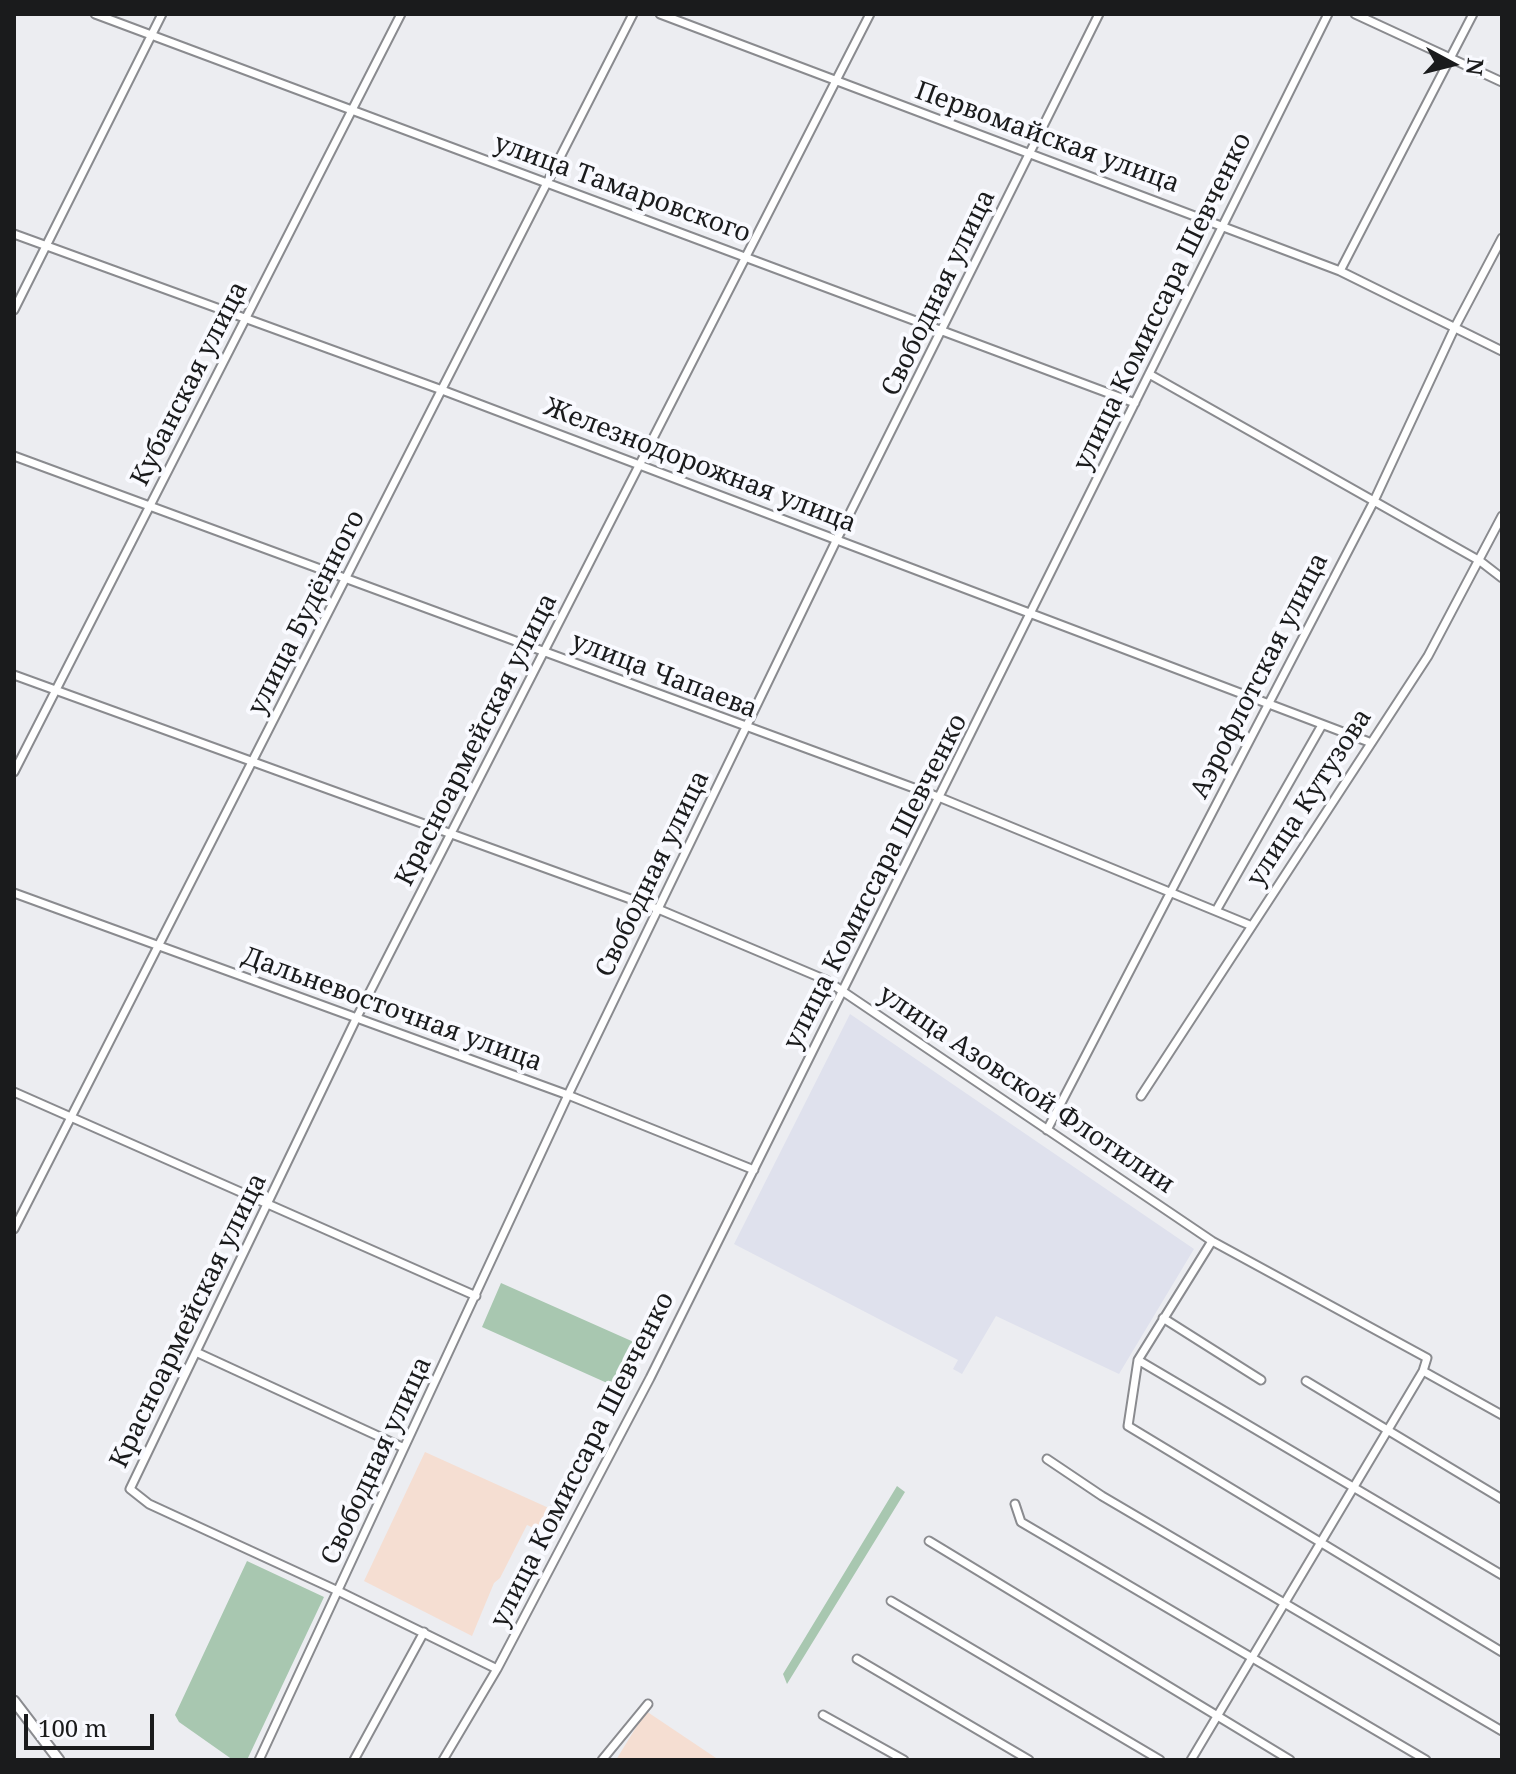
<!DOCTYPE html>
<html>
<head>
<meta charset="utf-8">
<style>
	body { margin:0 }
	#map { position:relative; width:1516px; height:1774px; overflow:hidden; background:#ecedf1; font-family:"Noto Serif",serif }
	canvas { display:block }
	.frame { position:absolute; inset:0; border:16px solid #1a1b1c; pointer-events:none }
	.north { position:absolute; left:1412px; top:24px; width:80px; height:80px; -webkit-text-stroke:6px #f9faff; paint-order:stroke; rotate:97deg; font-size:22px; font-weight:700; line-height:32px; text-align:center; color:#1a1b1c }
	.north::after { content:''; display:block; margin:auto; width:28px; height:36px; background:#1a1b1c; clip-path:polygon(50% 0,100% 100%,50% 72%,0 100%) }
	.scale { position:absolute; left:24px; top:1714px; width:130px; height:36px; box-sizing:border-box; border:4px solid #1a1b1c; border-top:0; padding-left:10px; font-size:24px; line-height:28px; white-space:nowrap; color:#1a1b1c; -webkit-text-stroke:6px #f9faff; paint-order:stroke }
</style>
</head>
<body>
<div id="map">
<canvas width="1516" height="1774"></canvas>
<div class="frame"></div>
<div class="north">N</div>
<div class="scale">100 m</div>
</div>
<script>
const context = document.querySelector('canvas').getContext('2d');
context.lineJoin = 'round';
function fillPath(path, color) { context.fillStyle = color; context.fill(path, 'evenodd'); }
const shape = rows => new Path2D(rows.map(r => 'M' + r).join(''));
function stroke(path, color, width, dash) { context.strokeStyle = color; context.lineWidth = width; context.lineCap = dash ? 'butt' : 'round'; context.setLineDash(dash || []); context.stroke(path); }
function drawText(font, color, halo, rows, align = 'center') {
  context.font = font + ' "Noto Serif",serif'; context.lineWidth = 8; context.setLineDash([]); context.textBaseline = 'middle'; context.strokeStyle = halo; context.fillStyle = color; for (const [text, x, y, turn = 0] of rows) {
    context.save(); context.translate(x, y); context.rotate((+turn || 0) * Math.PI / 180); context.textAlign = isNaN(turn) ? turn : align; if (halo) context.strokeText(text, 0, 0); context.fillText(text, 0, 0); context.restore();
  }
}
const built = shape([
	[850,1014,1194,1249,1119,1374,996,1316,962,1374,953,1369,958,1360,734,1244]
]);
const education = shape([
	[425,1452,551,1509,540,1531,527,1525,500,1578,494,1583,472,1636,364,1581],
	[646,1711,719,1760,616,1760]
]);
const green = shape([
	[501,1283,636,1343,616,1387,482,1327],
	[897,1486,905,1492,787,1684,783,1674],
	[247,1561,324,1597,247,1760,233,1760,179,1722,175,1715]
]);
const minor = shape([
	[95,14,1135,403],
	[660,14,1340,271,1502,351],
	[1355,14,1502,82],
	[14,234,442,390,1369,742],
	[1340,271,1473,14],
	[14,310,162,14],
	[1149,374,1480,561,1502,578],
	[14,456,941,798,1252,926],
	[14,675,658,909,826,980,1212,1241,1427,1358,1423,1371,1191,1760],
	[14,772,401,14],
	[14,893,568,1095,754,1170],
	[1217,909,1322,725],
	[14,1092,476,1296],
	[1141,1096,1428,656,1502,516],
	[1047,1130,1374,501,1455,327,1502,238],
	[14,1229,633,14],
	[1212,1241,1138,1360,1128,1426,1502,1652],
	[1163,1318,1261,1380],
	[198,1353,404,1448],
	[1138,1360,1502,1575],
	[1423,1371,1502,1415],
	[1306,1381,1502,1499],
	[1047,1459,1102,1496,1502,1731],
	[1015,1504,1021,1522,1426,1760],
	[929,1541,1290,1760],
	[891,1601,1160,1760],
	[857,1659,1029,1760],
	[497,1669,338,1591,149,1504,130,1489,356,1019,870,14],
	[823,1715,904,1760],
	[259,1760,568,1095,837,539,1099,14],
	[354,1760,424,1632],
	[443,1760,497,1669,650,1378,1328,14],
	[602,1760,648,1704]
]);
const tertiary = shape([
	[14,1701,59,1760]
]);
const streetNames = [
	["Первомайская улица",1047,138,20],
	["улица Тамаровского",622,189,20],
	["Свободная улица",939,293,-64],
	["улица Комиссара Шевченко",1163,302,-64],
	["Кубанская улица",190,384,-63],
	["Железнодорожная улица",700,466,21],
	["улица Будённого",307,613,-63],
	["улица Чапаева",664,676,21],
	["Аэрофлотская улица",1260,676,-63],
	["Красноармейская улица",477,740,-63],
	["улица Кутузова",1310,798,-57],
	["Свободная улица",653,874,-64],
	["улица Комиссара Шевченко",876,882,-63],
	["Дальневосточная улица",392,1010,20],
	["улица Азовской Флотилии",1026,1090,34],
	["Красноармейская улица",189,1321,-64],
	["улица Комиссара Шевченко",583,1460,-63],
	["Свободная улица",377,1461,-65]
];
fillPath(built, '#dfe1ed');
fillPath(education, '#f5ded2');
fillPath(green, '#a8c7b0');
stroke(minor, '#8a8b8f', 11);
stroke(tertiary, '#8a8b8f', 13);
stroke(minor, '#fff', 7);
stroke(tertiary, '#fff', 9);
drawText('26px', '#1a1b1c', '#f9faff', streetNames);
</script>
</body>
</html>
